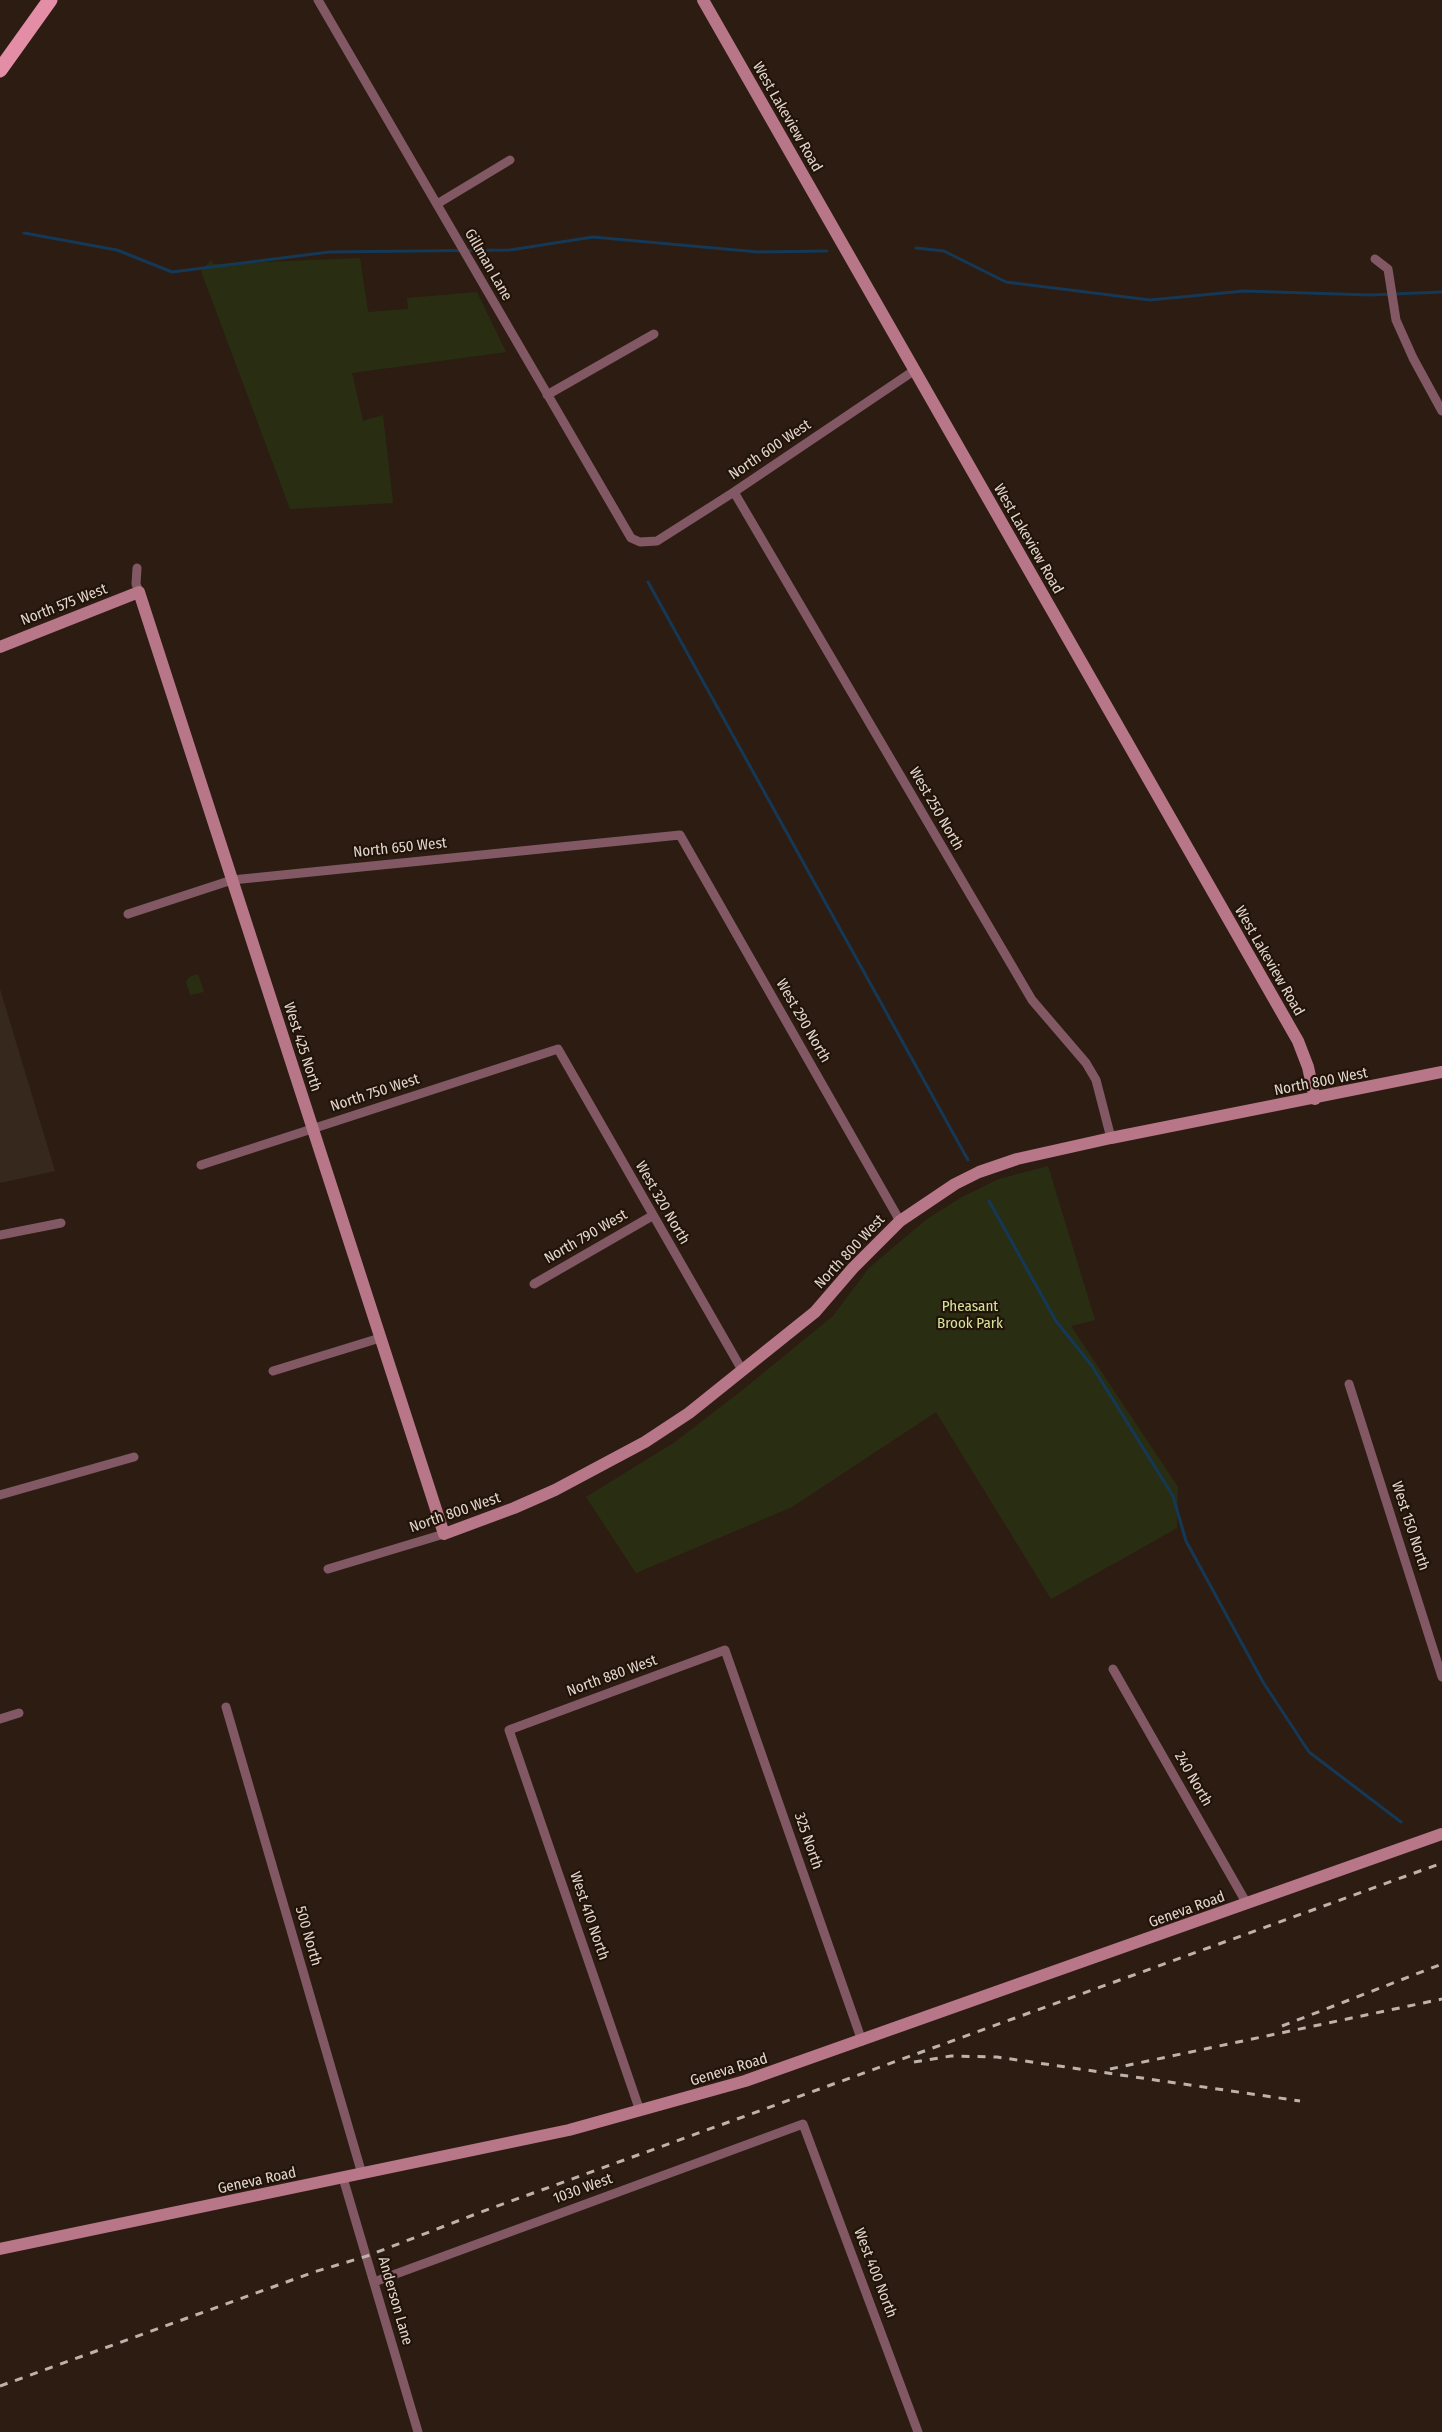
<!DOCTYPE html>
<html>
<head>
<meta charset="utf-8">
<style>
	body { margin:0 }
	canvas { display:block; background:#2c1c11 }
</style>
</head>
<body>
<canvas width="1442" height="2432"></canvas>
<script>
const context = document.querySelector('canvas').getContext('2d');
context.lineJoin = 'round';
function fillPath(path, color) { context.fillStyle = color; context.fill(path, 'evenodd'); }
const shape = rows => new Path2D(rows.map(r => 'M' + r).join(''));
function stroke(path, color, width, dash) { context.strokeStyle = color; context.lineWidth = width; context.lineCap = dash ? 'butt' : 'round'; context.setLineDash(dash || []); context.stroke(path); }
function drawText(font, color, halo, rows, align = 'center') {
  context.font = font + ' "Fira Sans Condensed",sans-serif'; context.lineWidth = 4.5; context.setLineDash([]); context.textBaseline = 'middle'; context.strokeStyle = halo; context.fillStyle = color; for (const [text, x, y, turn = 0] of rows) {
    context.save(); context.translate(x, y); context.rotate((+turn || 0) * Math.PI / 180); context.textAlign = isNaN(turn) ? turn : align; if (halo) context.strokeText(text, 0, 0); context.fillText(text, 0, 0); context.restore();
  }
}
const commercial = shape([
	[0,989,55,1171,0,1183]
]);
const green = shape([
	[360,258,368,312,408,309,407,298,477,292,506,352,352,373,363,421,383,415,393,503,290,509,201,271,211,260,213,264,220,264],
	[198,974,204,992,190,995,186,982,189,977],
	[1048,1166,1095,1320,1071,1326,1178,1487,1177,1528,1051,1599,936,1412,792,1507,636,1573,586,1497,675,1442,740,1392,833,1316,869,1268,927,1219,962,1197,999,1179]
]);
const stream = shape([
	[24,233,117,250,172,272,329,252,510,250,593,237,758,252,827,251],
	[916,248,944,251,1006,282,1150,300,1244,291,1370,295,1442,292],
	[648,582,968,1160],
	[989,1201,1056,1321,1092,1366,1173,1496,1186,1541,1263,1682,1309,1752,1401,1822]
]);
const street = shape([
	[318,0,631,538,640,542,657,541,734,492,915,370],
	[437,204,510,160],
	[1375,259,1388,269,1396,320,1413,358,1442,411],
	[547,395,654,334],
	[734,492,1032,1000,1086,1063,1096,1080,1111,1138],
	[137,568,136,584,139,592],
	[128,914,232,880,680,835,900,1221],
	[201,1165,558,1049,742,1370],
	[0,1235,61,1223],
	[534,1284,652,1216],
	[273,1371,380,1338],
	[1349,1384,1442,1677],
	[0,1495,134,1457],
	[328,1569,444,1534],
	[1113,1669,1247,1904],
	[226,1707,362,2174],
	[0,1719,19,1713],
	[640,2111,509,1730,725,1650,862,2041],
	[343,2178,418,2432],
	[374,2282,803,2124,918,2432]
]);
const secondary = shape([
	[703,0,1298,1041,1308,1067,1315,1099],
	[0,647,139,592,444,1534,514,1508,555,1490,645,1442,689,1413,815,1312,853,1268,900,1221,955,1184,979,1172,1017,1159,1111,1138,1442,1072],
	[0,2249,569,2130,745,2081,1442,1834]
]);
const primary = shape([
	[0,70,50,0]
]);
const rail = shape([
	[1282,2026,1442,1964],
	[914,2062,951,2056,997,2057,1300,2101],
	[1110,2069,1442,1999],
	[0,2386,314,2272,367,2256,481,2212,1442,1863]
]);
const streetNames = [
	["West Lakeview Road",787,117,60],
	["Gillman Lane",488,265,60],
	["North 600 West",770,450,-34],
	["West Lakeview Road",1028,539,60],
	["North 575 West",64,605,-21],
	["West 250 North",936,809,60],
	["North 650 West",400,848,-6],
	["West Lakeview Road",1269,961,60],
	["West 290 North",803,1021,60],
	["West 425 North",302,1047,72],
	["North 800 West",1321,1082,-11],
	["North 750 West",375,1093,-18],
	["West 320 North",662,1203,60],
	["North 790 West",586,1237,-30],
	["North 800 West",850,1252,-47],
	["North 800 West",455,1513,-19],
	["West 150 North",1410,1526,72],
	["North 880 West",612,1676,-20],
	["240 North",1193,1779,60],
	["325 North",808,1841,71],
	["Geneva Road",1187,1910,-20],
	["West 410 North",589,1916,71],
	["500 North",308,1936,74],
	["Geneva Road",729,2070,-17],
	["Geneva Road",257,2181,-12],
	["1030 West",583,2189,-20],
	["West 400 North",875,2273,69],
	["Anderson Lane",395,2301,74]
];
const parkNames = [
	["Pheasant",970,1307],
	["Brook Park",970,1324]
];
fillPath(commercial, '#36281d');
fillPath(green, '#292e13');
stroke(stream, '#143855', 3);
stroke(street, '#815863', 9);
stroke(secondary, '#b87689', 12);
stroke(primary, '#e38ea6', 15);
stroke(rail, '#beb2a9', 3, [8, 8]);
drawText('15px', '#e1d6ce', '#221308', streetNames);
drawText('15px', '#d5e49b', '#221308', parkNames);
</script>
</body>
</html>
